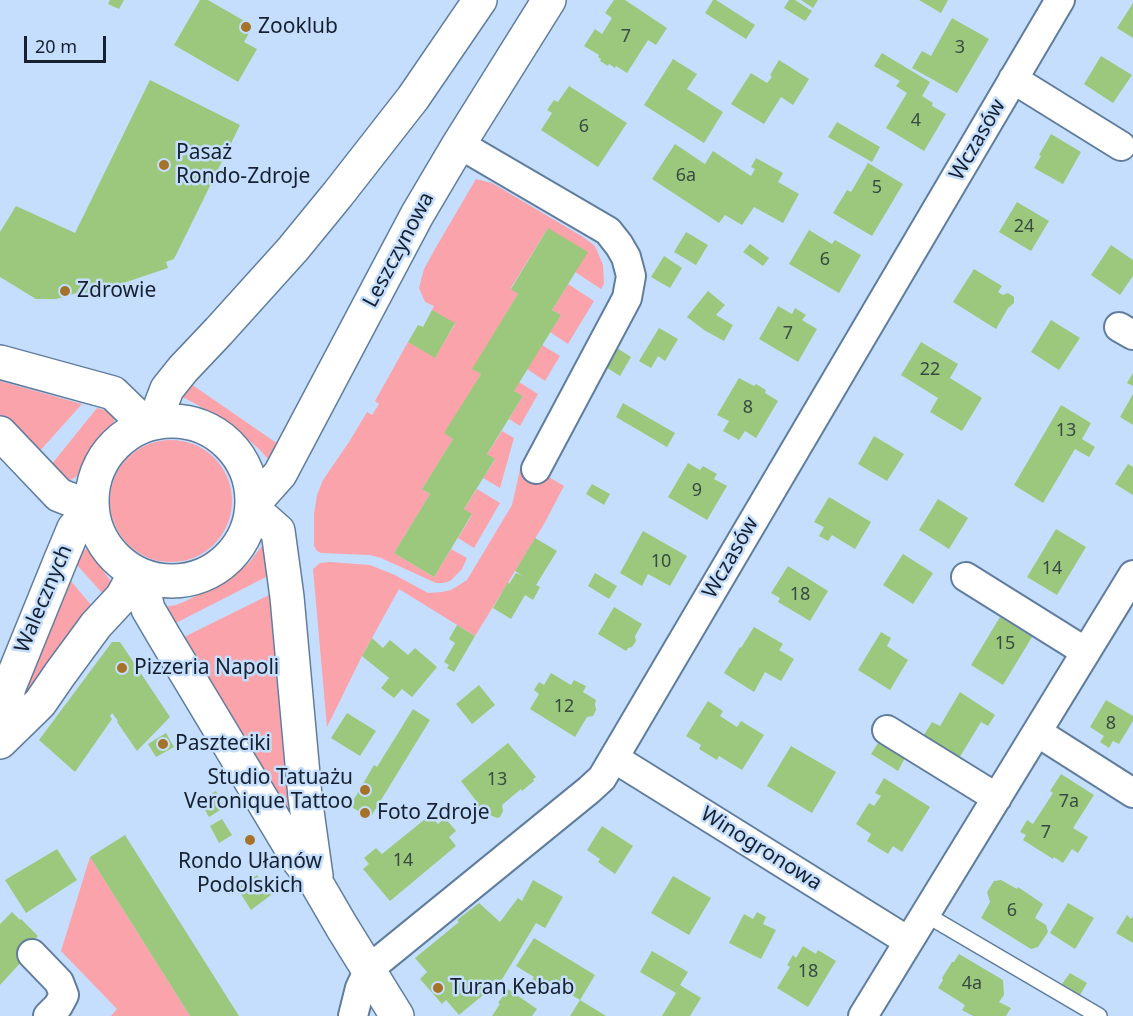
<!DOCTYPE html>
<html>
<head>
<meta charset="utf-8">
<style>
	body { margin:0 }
	#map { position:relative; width:1133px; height:1016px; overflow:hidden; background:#c5defd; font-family:"Noto Sans",sans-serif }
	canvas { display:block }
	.scale { position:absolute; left:24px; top:36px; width:82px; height:27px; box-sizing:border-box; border:3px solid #16212f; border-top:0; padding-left:8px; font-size:18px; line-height:21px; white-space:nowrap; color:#16212f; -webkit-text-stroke:4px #c5defd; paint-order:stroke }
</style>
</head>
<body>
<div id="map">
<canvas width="1133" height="1016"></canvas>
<div class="scale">20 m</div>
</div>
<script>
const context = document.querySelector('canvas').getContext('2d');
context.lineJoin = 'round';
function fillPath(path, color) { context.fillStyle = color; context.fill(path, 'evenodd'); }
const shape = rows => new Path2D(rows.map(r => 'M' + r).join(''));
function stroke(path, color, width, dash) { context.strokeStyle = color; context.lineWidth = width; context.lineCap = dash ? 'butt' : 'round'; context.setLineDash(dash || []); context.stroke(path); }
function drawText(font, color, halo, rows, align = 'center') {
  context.font = font + ' "Noto Sans",sans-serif'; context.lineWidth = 5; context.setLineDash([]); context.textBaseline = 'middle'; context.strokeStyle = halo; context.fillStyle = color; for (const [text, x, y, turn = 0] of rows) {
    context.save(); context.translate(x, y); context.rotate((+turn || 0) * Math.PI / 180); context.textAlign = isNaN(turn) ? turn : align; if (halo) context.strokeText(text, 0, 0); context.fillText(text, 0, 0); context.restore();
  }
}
const green = shape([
	[476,179,492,183,583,237,595,246,603,265,604,284,601,289,575,272,548,228,511,288,518,294,473,369,481,374,445,433,453,439,422,489,430,494,394,553,434,577,451,549,467,558,462,569,450,581,444,583,436,583,381,558,370,555,321,553,317,551,314,546,314,514,317,495,323,480,349,442,367,412,372,415,379,404,375,401,408,342,435,357,455,324,432,310,434,306,425,302,419,288,424,269,435,249],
	[568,284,594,301,568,344,550,332,561,315,552,310],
	[542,345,560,356,545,381,527,369],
	[0,381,82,404,38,453,0,415],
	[519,382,538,394,520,426,509,419,523,396,514,391],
	[191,384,278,444,269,460,259,449,231,425,196,404,180,396],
	[97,408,112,412,114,415,114,422,85,459,76,477,68,481,51,465],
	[502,431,514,438,500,488,483,478,495,460,487,454],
	'110 501a61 61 0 1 1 122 0a61 61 0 1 1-122 0Z',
	[522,461,564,486,544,524,475,636,399,589,362,656,327,727,313,569,320,563,330,562,370,565,395,575,428,593,442,592,451,590,467,580,512,505],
	[477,489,500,503,474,548,458,538,472,515,464,509],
	[264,543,268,576,174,624,164,607,176,605,186,601,231,578,249,563],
	[87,549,90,552,114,586,104,595,76,564,83,550],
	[70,580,92,606,27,693,23,694],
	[269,595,289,816,182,638],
	[90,857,190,1016,111,1016,117,1009,61,951]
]);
const building = shape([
	[110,0,124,0,119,9,108,4],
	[200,0,208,0,253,26,244,42,257,49,238,82,174,45],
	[614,0,625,0,667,28,656,45,648,40,627,73,616,66,615,68,609,64,608,66,600,61,601,59,598,57,599,55,584,46,595,29,602,34,612,18,605,13],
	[713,0,716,0,755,25,746,39,705,13],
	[789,0,795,0,812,11,805,21,784,8],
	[801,0,818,0,813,8],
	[919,0,948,0,941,13],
	[1133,3,1133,38,1117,28],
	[952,18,989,39,957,93,912,68,922,51,931,56],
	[882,53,930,82,922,96,933,103,932,106,946,114,924,151,886,128,907,93,896,86,900,81,874,66],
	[1101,56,1132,75,1113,103,1084,84],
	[673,59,697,74,687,89,723,112,704,143,644,105],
	[779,60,809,79,793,105,781,97,764,124,731,104,751,73,767,83,772,77,770,75],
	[150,80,240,125,174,259,166,262,168,268,82,297,80,292,56,299,36,299,0,277,0,232,16,206,75,233],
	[569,86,627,123,598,167,541,130,552,113,547,110,554,100,558,102],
	[837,122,880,147,872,162,828,137],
	[1051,134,1081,152,1063,184,1034,168,1041,156,1039,155],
	[675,144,705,164,713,151,751,176,755,169,751,167,756,158,783,173,778,182,799,194,783,223,754,207,742,225,725,215,719,223,652,179],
	[868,163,903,184,872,236,833,213,847,190,851,192],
	[1017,202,1049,221,1031,251,999,232],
	[548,228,588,252,552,310,561,315,514,391,523,396,487,454,495,459,464,509,472,514,434,577,394,553,430,494,422,489,453,439,444,433,481,374,472,369,518,294,511,289],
	[809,230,832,244,835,240,861,255,839,293,789,264],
	[686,232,708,245,696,265,674,252],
	[750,244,769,258,763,266,743,252],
	[1111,245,1133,260,1133,276,1120,295,1091,275],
	[664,256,682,268,670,288,651,277],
	[974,269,1002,286,998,292,1003,295,1008,293,1014,297,1014,303,1008,308,996,329,953,302],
	[708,291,725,305,716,315,733,325,724,341,704,330,687,317],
	[778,306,792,314,795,308,806,315,802,320,817,329,798,362,759,339],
	[432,310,455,323,435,358,408,342,418,325,423,327],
	[1051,320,1080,338,1059,370,1031,352],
	[659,328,678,339,665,361,658,356,651,368,639,361],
	[921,342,958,364,950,378,982,398,962,431,930,412,938,398,901,375],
	[617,348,631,357,620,376,606,367],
	[1133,373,1133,386,1127,383],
	[739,378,754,386,756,384,766,390,765,393,778,401,756,438,745,431,739,440,723,431,729,421,717,415],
	[1133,394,1133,425,1120,417],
	[623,403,675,433,667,447,616,417],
	[1061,405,1091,423,1082,439,1095,447,1089,457,1075,449,1043,503,1014,485],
	[874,436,904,454,887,481,858,464],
	[688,463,700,470,703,466,717,474,714,479,727,486,707,520,668,497],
	[1128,464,1133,467,1133,495,1115,484],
	[592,484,610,494,604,505,586,494],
	[829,497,871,522,855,549,832,535,828,541,819,536,824,527,814,522],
	[938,499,968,518,949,549,919,530],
	[1056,529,1086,547,1057,595,1027,577],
	[643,531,687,556,670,586,648,574,642,586,620,573],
	[535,538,557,551,536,585,540,587,533,600,525,595,511,619,493,608,508,582,509,584,516,573,523,576,515,571],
	[903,554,933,573,913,604,883,585],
	[788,566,828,591,810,621,778,602,780,598,771,593],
	[595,573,617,586,609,599,588,586],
	[614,607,642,624,635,636,636,641,632,647,628,648,626,651,598,634],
	[1000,617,1032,637,1003,685,971,665],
	[457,625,475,636,454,672,447,668,449,665,444,662,455,643,449,639],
	[754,627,783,644,779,650,794,659,781,681,765,672,754,692,724,673,740,647,741,648],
	[881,632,891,638,887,646,908,660,890,690,858,670],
	[372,638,383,648,390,640,408,655,415,648,437,667,412,697,402,689,394,698,381,688,389,678,362,656],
	[112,642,120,642,170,717,137,751,117,722,118,721,112,713,110,716,112,719,75,772,39,740],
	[551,673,571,685,574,680,586,686,583,692,596,700,595,704,596,710,593,716,587,717,575,737,530,709,539,694,534,690,539,682,544,685],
	[479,685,495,705,472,724,456,704],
	[960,692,995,715,988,726,981,722,958,760,922,738,932,722,940,726],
	[1106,700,1133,716,1133,721,1119,744,1113,741,1109,748,1100,742,1104,736,1090,727],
	[708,701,723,711,720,716,737,727,741,721,764,735,742,770,719,756,717,760,699,749,701,745,686,736],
	[413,709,430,720,370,818,350,806,374,765,377,767],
	[347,713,376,731,360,756,331,738],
	[166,733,174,747,156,757,148,744],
	[880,740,906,756,898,771,871,754],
	[508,743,536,777,533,779,534,781,522,791,521,789,502,805,503,811,500,817,497,818,490,815,484,817,477,816,474,810,477,802,461,781],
	[791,746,836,772,812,813,767,786],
	[1061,774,1094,795,1073,828,1088,837,1078,853,1072,849,1063,863,1054,857,1053,859,1023,840,1026,835,1020,832,1027,820,1033,824,1053,793,1050,791],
	[884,778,930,807,902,852,893,846,888,854,867,841,871,834,856,824,869,803,874,806,881,796,875,793],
	[216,791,225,807,209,817,200,801],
	[430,815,438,824,445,818,456,831,449,837,456,846,390,901,363,869,369,864,364,858,376,848,382,854],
	[222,819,232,835,219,843,210,826],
	[602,826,633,846,615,874,598,862,600,859,587,850],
	[125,835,239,1016,190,1016,90,857],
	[57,849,77,880,26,913,5,880],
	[257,875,271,895,251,910,237,888],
	[673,876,711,898,689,935,651,913],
	[533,880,563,897,545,928,536,923,492,996,488,991,459,1015,446,1000,442,1004,420,979,427,972,415,958,459,922,457,920,479,903,500,922,518,898,522,901],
	[1001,880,1017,889,1018,887,1043,904,1035,918,1046,925,1048,932,1038,947,1031,949,981,918,990,902,987,892,994,881],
	[1068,903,1094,918,1075,949,1050,933],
	[12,912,20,920,21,919,38,936,19,955,24,959,0,985,0,924],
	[757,912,766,917,763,924,776,930,761,959,729,943,744,914,753,919],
	[1127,915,1131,919,1133,916,1133,943,1116,933],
	[534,938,595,975,580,1000,570,994,568,997,554,989,551,995,530,982,534,977,516,966],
	[803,946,816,954,818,950,836,961,808,1007,777,988,790,967,787,965,793,955,796,958],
	[652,951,688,972,680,985,701,998,690,1016,662,1016,676,993,640,972],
	[959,954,1003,980,1004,995,999,1002,1011,1008,1006,1016,973,1016,962,1010,965,1005,938,988,943,980,942,978,952,962,954,962],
	[1070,973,1087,983,1080,995,1062,984],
	[508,989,537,1009,532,1016,492,1016,500,1004,498,1003],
	[580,1000,606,1016,570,1016]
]);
const lane = shape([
	[925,914,1099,1016]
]);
const street = shape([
	[1013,79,1121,146],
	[459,144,608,231,619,245,626,257,631,276,627,298,536,469],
	[1119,327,1133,335],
	[966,577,1086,652],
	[887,730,997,798],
	[1037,732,1133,793],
	[614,758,908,941],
	[32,954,59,982,64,995,58,1006,48,1016],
	[353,1016,360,988,369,969,589,790,602,778,1060,0],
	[863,1016,1133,575]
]);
const secondary = shape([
	[0,362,113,393,146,425],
	'92 501a80 80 0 1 1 160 0a80 80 0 1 1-160 0Z',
	[154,423,167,389,183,369,219,331,293,249,338,194,413,98,480,0],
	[0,433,59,495,92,508],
	[255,502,280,474,417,215,459,144,549,0],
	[253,509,278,531,287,597,305,797,316,876],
	[140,575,148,609,165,638,299,861,317,884,342,927,397,1016],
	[0,729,9,687,61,559,74,528,92,513],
	[0,742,40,703,60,674,96,625,122,597,135,573]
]);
const markers = [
	[246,27,6,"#a47329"],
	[164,165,6,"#a47329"],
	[65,291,6,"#a47329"],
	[122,668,6,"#a47329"],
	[163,744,6,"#a47329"],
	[365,790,6,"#a47329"],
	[365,813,6,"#a47329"],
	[250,840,6,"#a47329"],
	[438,988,6,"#a47329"]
];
const numberNames = [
	["7",626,37],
	["3",960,48],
	["4",916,121],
	["6",584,127],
	["6a",686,176],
	["5",877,188],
	["24",1024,227],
	["6",825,260],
	["7",788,334],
	["22",930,370],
	["8",748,408],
	["13",1066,431],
	["9",697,491],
	["10",661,562],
	["14",1052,569],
	["18",800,595],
	["15",1005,644],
	["12",564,707],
	["8",1111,724],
	["13",497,780],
	["7a",1069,802],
	["7",1046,833],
	["14",403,861],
	["6",1012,911],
	["18",808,972],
	["4a",972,984]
];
const poiNames = [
	["Zooklub",258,27],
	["Pasaż",176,153],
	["Rondo-Zdroje",176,177],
	["Zdrowie",77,291],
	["Pizzeria Napoli",134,668],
	["Paszteciki",175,744],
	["Studio Tatuażu",353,778,"right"],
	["Veronique Tattoo",353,802,"right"],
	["Foto Zdroje",377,813],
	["Rondo Ułanów",250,862,"center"],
	["Podolskich",250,886,"center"],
	["Turan Kebab",450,988]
];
const streetNames = [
	["Wczasów",978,140,-60],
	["Leszczynowa",399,250,-62],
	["Wczasów",731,558,-60],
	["Walecznych",44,599,-67],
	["Winogronowa",761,849,32]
];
fillPath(green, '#fba3ab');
fillPath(building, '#9bc87c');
stroke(lane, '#607d9f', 18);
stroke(street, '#607d9f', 32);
stroke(secondary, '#607d9f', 36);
stroke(lane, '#fff', 15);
stroke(street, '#fff', 28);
stroke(secondary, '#fff', 33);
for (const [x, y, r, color] of markers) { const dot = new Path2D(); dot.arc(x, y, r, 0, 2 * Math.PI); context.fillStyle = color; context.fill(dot); stroke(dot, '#c5defd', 2); }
drawText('18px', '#374b42', null, numberNames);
drawText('21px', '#16212f', '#c5defd', poiNames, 'left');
drawText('21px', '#16212f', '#c5defd', streetNames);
</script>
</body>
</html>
